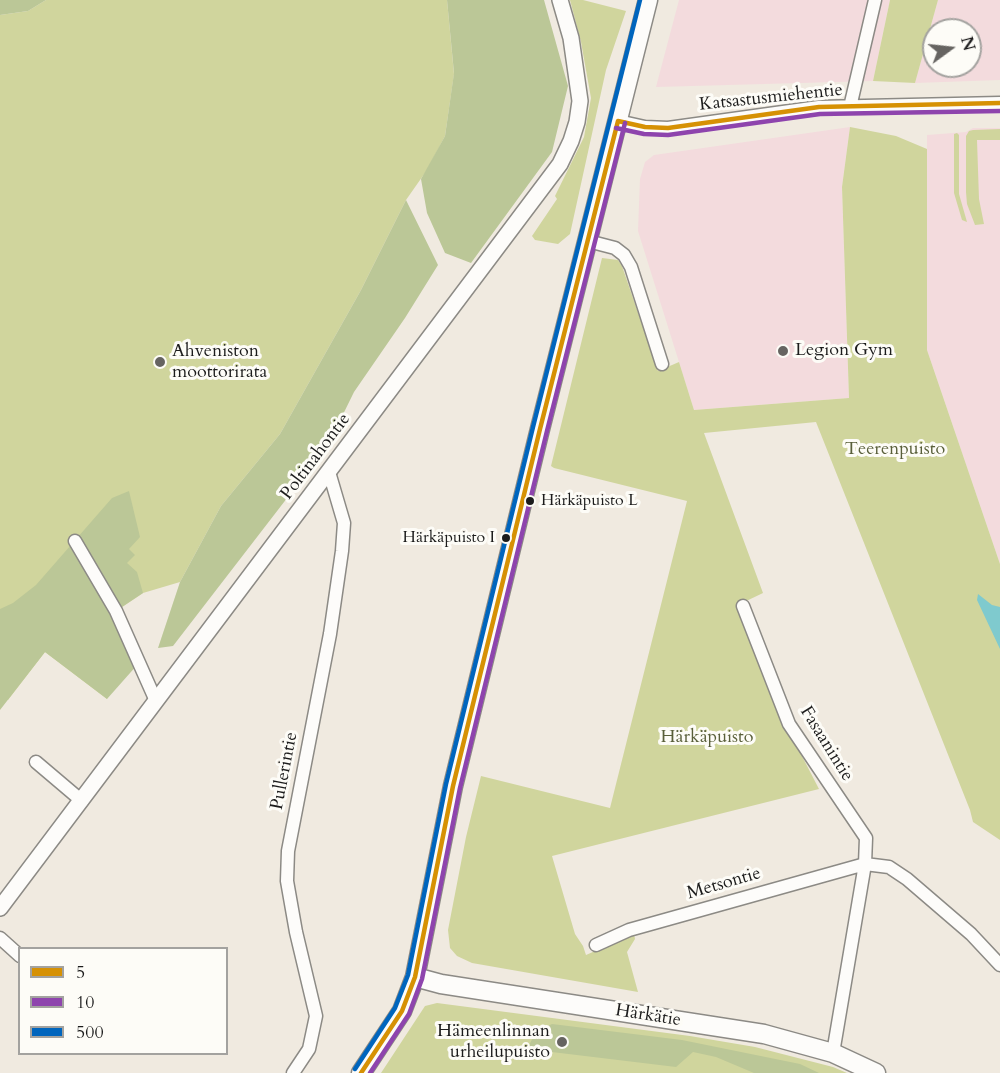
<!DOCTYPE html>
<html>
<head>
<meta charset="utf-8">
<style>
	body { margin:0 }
	#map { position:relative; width:1000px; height:1073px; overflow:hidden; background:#f0eae0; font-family:Cardo,serif }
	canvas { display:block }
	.legend { position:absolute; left:18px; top:947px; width:210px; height:108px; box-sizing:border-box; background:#fdfcf7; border:2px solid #a3a29f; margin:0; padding:8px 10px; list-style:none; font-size:18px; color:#1c1c1c }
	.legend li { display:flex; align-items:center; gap:12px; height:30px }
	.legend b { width:30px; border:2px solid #a3a29f }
	.north { position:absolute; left:922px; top:18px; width:60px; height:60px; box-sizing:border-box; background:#fdfcf7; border:2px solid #a3a29f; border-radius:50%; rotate:75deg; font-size:16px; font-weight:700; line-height:24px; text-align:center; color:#1c1c1c }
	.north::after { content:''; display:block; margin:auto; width:21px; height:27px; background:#666461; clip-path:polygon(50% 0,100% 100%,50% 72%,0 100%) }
</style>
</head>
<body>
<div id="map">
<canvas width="1000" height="1073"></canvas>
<ul class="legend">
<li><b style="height:8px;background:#d69104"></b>5</li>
<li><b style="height:8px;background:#8e44ad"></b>10</li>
<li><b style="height:8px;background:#0065bd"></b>500</li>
</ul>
<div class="north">N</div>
</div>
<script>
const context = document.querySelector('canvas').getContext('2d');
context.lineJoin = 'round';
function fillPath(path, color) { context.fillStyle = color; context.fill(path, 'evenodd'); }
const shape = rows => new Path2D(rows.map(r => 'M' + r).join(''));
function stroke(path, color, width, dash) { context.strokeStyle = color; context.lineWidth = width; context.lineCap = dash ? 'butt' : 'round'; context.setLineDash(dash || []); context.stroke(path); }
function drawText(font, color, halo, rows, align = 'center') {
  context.font = font + ' Cardo,serif'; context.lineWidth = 6; context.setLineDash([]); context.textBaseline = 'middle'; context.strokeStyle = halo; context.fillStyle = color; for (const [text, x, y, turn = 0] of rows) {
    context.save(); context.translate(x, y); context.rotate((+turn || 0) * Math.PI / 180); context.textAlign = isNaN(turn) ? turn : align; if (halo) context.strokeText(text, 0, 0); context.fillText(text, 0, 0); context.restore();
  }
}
const built = shape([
	[679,0,890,0,873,81,656,87],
	[938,0,1000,0,1000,80,915,83],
	[934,30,970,30,970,66,934,66],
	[850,127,842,187,849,398,694,410,638,231,640,179,645,162,654,155],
	[973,128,1000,128,1000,564,927,350,927,135,966,132]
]);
const green = shape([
	[46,0,447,0,454,74,445,136,427,170,406,200,361,290,280,434,221,506,180,582,143,593,116,611,107,699,45,652,8,700,0,694,0,15,28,11],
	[570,0,583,0,626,11,606,70,570,234,558,244,535,240,532,236,557,199,555,196,584,137,591,98,581,42],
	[890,0,938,0,915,83,873,81],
	[850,127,896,136,927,149,927,350,1000,564,1000,840,973,822,970,810,816,422,704,433,763,593,740,604,789,731,819,789,552,856,575,934,583,946,586,955,634,934,635,939,627,952,638,992,472,963,457,956,450,948,448,930,466,837,481,776,610,808,687,501,554,468,551,466,602,258,618,260,622,266,658,371,679,362,694,410,849,398,842,187],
	[1000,129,1000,140,977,140,979,199,984,224,975,225,967,204,966,192,966,136,969,131,973,130],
	[957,133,959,135,959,194,967,222,962,220,954,193,954,134],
	[437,1003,690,1036,755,1047,833,1067,847,1073,381,1073,425,1006]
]);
const forest = shape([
	[0,0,46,0,28,11,0,15],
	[447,0,544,0,568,86,552,152,471,263,445,253,427,213,421,179,445,136,454,73],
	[406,200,438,265,405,318,354,392,328,445,173,646,158,648,180,582,221,506,280,434,361,290],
	[129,491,140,537,129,549,135,555,127,563,137,572,143,593,116,611,138,664,107,699,45,652,0,710,0,609,13,603,36,585,112,498],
	[552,1024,682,1040,800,1064,819,1073,754,1073,716,1057,693,1052,676,1067,527,1049,536,1032]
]);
const water = shape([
	[978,594,992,605,1000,607,1000,649,977,600]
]);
const minor = shape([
	[850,107,875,0],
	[618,121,645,127,668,128,819,107,1000,103],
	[588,241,615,248,624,255,631,267,662,364],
	[75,541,116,611,156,701],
	[743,606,789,724,866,838,865,864,833,1053],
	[36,762,82,801],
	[0,938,20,956],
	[596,945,629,930,865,864,889,867,907,879,971,934,1000,965],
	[293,1073,309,1049,316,1016,296,932,287,881,288,851,330,634,342,551,344,523,329,472]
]);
const tertiary = shape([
	[0,908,560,164,571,141,577,122,580,101,571,38,560,0]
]);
const secondary = shape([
	[415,977,441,984,764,1034,833,1053,876,1073],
	[361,1073,402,1011,415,977,453,786,540,429,648,0]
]);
const bus1 = shape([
	[618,121,645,127,668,128,819,107,1000,103],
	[361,1073,402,1011,415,977,453,786,540,429,618,121]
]);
const bus2 = shape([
	[616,128,644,134,668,135,820,114,1000,111],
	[370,1073,409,1014,422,979,460,788,547,431,625,123]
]);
const bus3 = shape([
	[355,1069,395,1008,408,975,446,784,533,427,640,0]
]);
const markers = [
	[783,351,6,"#666461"],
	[160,362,6,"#666461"],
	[530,501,5,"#1c1c1c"],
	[506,538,5,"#1c1c1c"],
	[562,1042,6,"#666461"]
];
const busNames = [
	["Härkäpuisto L",541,501],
	["Härkäpuisto I",495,538,"right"]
];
const streetNames = [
	["Katsastusmiehentie",771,98,-6],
	["Poltinahontie",316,457,-53],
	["Fasaanintie",826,744,58],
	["Pullerintie",285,771,-79],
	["Metsontie",724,884,-16],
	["Härkätie",648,1016,9]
];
const poiNames = [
	["Legion Gym",795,351],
	["Ahveniston",172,352],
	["moottorirata",172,373],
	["Hämeenlinnan",550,1032,"right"],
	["urheilupuisto",550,1053,"right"]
];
const parkNames = [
	["Teerenpuisto",895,450],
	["Härkäpuisto",707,738]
];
fillPath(built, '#f3dbdd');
fillPath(green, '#d0d59d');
fillPath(forest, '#bbc797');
fillPath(water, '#7fcace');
stroke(minor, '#8c8a85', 15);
stroke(tertiary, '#8c8a85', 18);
stroke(secondary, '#8c8a85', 21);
stroke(minor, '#fdfcfa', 12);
stroke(tertiary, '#fdfcfa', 15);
stroke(secondary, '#fdfcfa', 18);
stroke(bus1, '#d69104', 4.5);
stroke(bus2, '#8e44ad', 4.5);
stroke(bus3, '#0065bd', 4.5);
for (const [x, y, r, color] of markers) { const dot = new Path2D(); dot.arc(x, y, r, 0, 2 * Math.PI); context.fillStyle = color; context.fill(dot); stroke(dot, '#fdfcf7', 2); }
drawText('16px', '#1c1c1c', '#fdfcf7', busNames, 'left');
drawText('18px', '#1c1c1c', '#fdfcf7', streetNames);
drawText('18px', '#1c1c1c', '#fdfcf7', poiNames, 'left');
drawText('18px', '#595f3a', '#fdfcf7', parkNames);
</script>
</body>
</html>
